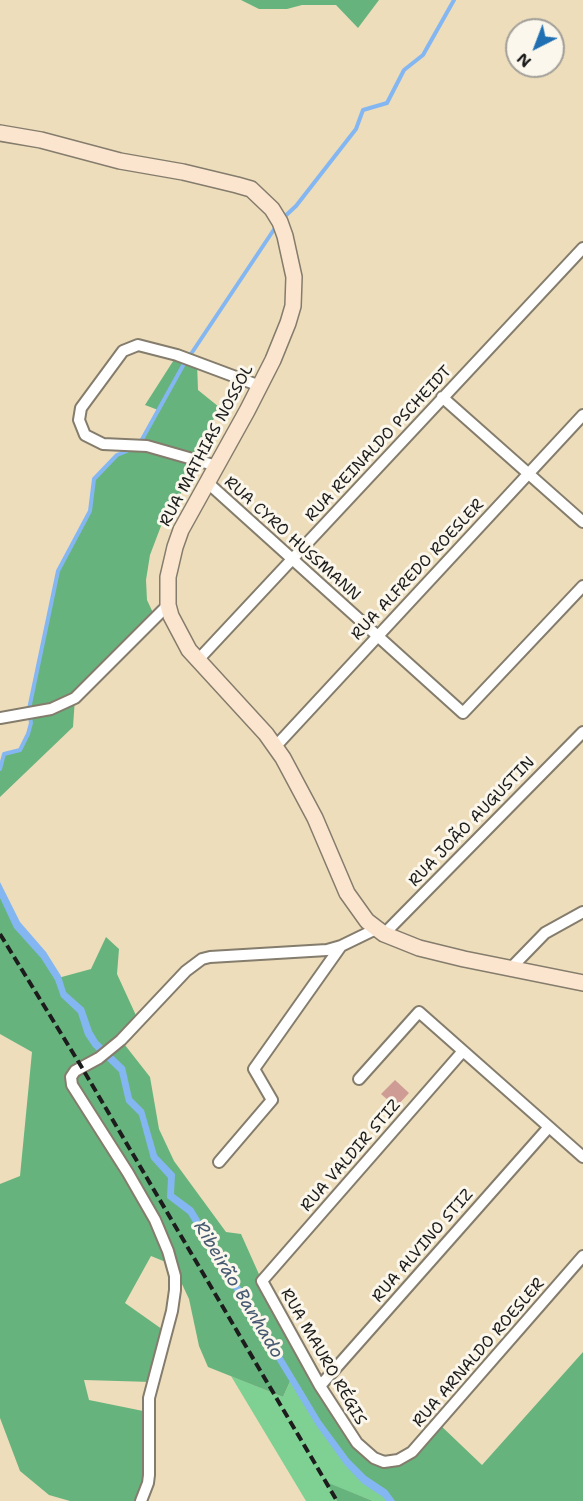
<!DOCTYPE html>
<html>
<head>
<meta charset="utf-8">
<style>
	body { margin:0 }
	#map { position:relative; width:583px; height:1501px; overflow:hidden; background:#edddbb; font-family:"Shantell Sans",sans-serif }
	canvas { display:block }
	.north { position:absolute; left:505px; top:18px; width:60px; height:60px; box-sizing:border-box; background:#fbf7ec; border:2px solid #a29f99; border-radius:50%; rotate:222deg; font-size:16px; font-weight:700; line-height:24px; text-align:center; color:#1c1c1c }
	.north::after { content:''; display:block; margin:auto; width:21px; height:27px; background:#1f6fb2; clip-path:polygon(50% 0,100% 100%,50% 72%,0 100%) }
</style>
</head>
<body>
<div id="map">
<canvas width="583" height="1501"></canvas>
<div class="north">N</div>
</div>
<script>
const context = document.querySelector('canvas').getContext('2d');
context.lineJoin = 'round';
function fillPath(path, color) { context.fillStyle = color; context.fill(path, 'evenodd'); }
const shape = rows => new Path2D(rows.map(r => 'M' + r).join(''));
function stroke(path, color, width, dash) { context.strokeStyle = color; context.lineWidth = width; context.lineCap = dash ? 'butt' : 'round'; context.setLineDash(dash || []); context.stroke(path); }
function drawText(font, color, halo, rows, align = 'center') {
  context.font = font + ' "Shantell Sans",sans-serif'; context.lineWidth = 6; context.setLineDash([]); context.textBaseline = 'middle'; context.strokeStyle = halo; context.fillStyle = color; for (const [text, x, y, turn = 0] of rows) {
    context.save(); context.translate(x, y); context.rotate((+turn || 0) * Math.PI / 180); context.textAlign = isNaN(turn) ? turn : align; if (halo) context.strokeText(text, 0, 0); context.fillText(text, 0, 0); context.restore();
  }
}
const green = shape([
	[231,1376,283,1397,292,1377,390,1501,373,1501,327,1483,337,1501,306,1501]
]);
const forest = shape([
	[241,0,379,0,358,28,336,5,302,5,287,9,259,9],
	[177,355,197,363,198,390,219,407,181,493,161,526,150,555,146,580,147,600,155,617,75,698,73,727,0,797,0,769,4,754,20,750,28,734,31,723,29,709,58,571,90,511,94,479,117,455,137,447,158,410,145,405],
	[0,891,17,926,58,978,91,969,106,937,119,949,117,974,139,1022,121,1040,150,1077,159,1129,174,1161,226,1232,241,1234,262,1281,320,1386,374,1458,398,1460,438,1423,482,1465,583,1352,583,1501,390,1501,347,1463,292,1377,283,1397,208,1367,199,1346,189,1299,173,1265,151,1256,125,1303,166,1332,152,1382,84,1380,89,1400,148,1412,149,1475,141,1501,70,1501,49,1495,20,1471,0,1418,0,1184,20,1176,32,1052,0,1034],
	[326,1482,373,1501,337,1501]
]);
const water = shape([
	[0,882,20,922,46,952,61,976,66,992,84,1008,92,1031,98,1041,125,1067,132,1098,144,1110,157,1155,175,1174,174,1194,193,1208,321,1421,349,1459,366,1476,387,1490,395,1501,386,1501,383,1497,362,1483,345,1465,316,1425,188,1214,167,1198,168,1178,151,1159,139,1115,126,1102,119,1072,93,1047,85,1035,78,1013,61,997,55,980,41,958,14,928,0,898]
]);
const stream = shape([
	[282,219,296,206,356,129,363,110,387,103,404,70,423,55,454,0],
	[191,354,277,225],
	[140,443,185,362],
	[0,769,4,754,20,750,28,734,31,723,29,709,58,571,90,511,94,479,117,455,132,449]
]);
const building = shape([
	[395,1080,409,1093,396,1107,381,1094]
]);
const street = shape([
	[442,397,583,522],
	[217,466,147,446,103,444,85,435,79,420,81,408,123,351,138,345,177,355,260,386],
	[208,483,463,713,583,586],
	[197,661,583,248],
	[0,718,51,709,75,698,168,605],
	[275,747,583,415],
	[384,934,583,732],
	[510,969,545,933,583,912],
	[463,1051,262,1281,320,1386,357,1443,374,1458,384,1462,398,1460,412,1452,583,1256],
	[359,1079,419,1012,583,1157],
	[219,1162,272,1100,254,1069,341,946],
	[320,1386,549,1127],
	[141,1501,148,1483,149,1475,149,1398,172,1311,175,1290,175,1276,168,1251,155,1220,128,1173,72,1085,71,1077,75,1071,99,1058,121,1040,186,971,202,959,210,957,327,950,341,946,376,929]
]);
const secondary = shape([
	[0,133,41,140,120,161,183,172,237,185,251,189,272,209,280,222,285,236,294,277,293,306,288,323,273,360,247,411,181,530,175,547,168,577,168,605,171,616,189,650,266,734,283,758,315,818,347,893,367,921,384,934,419,948,464,959,583,983]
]);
const rail = shape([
	[0,934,81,1066,337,1501]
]);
const streetNames = [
	["RUA REINALDO PSCHEIDT",379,444,-47],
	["RUA MATHIAS NOSSOL",207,446,-62],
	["RUA CYRO HUSSMANN",292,539,42],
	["RUA ALFREDO ROESLER",418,570,-47],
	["RUA JOÃO AUGUSTIN",472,822,-46],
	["RUA VALDIR STIZ",351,1156,-49],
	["RUA ALVINO STIZ",423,1246,-49],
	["RUA ARNALDO ROESLER",479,1353,-49],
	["RUA MAURO RÉGIS",323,1357,60]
];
const waterNames = [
	["Ribeirão Banhado",238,1290,59]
];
fillPath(green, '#7fd193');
fillPath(forest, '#67b37d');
fillPath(water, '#84b7f1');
stroke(stream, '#84b7f1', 4);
fillPath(building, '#ce9b95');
stroke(street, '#847c6c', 14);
stroke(secondary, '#847c6c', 18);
stroke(street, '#fff', 10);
stroke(secondary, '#fce5cf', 15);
stroke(rail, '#1c1c1c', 4, [9, 4.5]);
drawText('16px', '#1c1c1c', '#fbf7ec', streetNames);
drawText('italic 18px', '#465a71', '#fbf7ec', waterNames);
</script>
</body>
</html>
